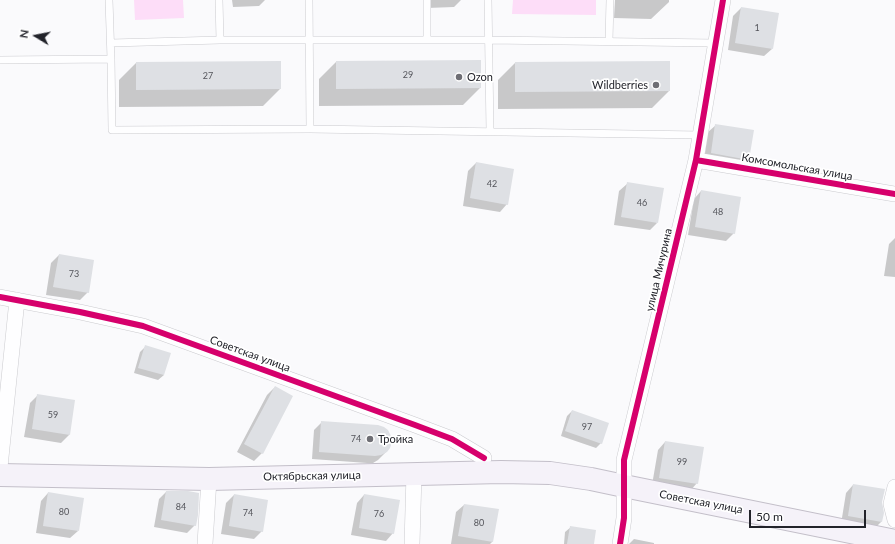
<!DOCTYPE html>
<html>
<head>
<meta charset="utf-8">
<style>
	body { margin:0 }
	#map { position:relative; width:895px; height:544px; overflow:hidden; background:#fafafc; font-family:Lato,sans-serif }
	canvas { display:block }
	.north { position:absolute; left:16px; top:16px; width:40px; height:40px; -webkit-text-stroke:3px #fff; paint-order:stroke; rotate:280deg; font-size:11px; font-weight:700; line-height:16px; text-align:center; color:#22232a }
	.north::after { content:''; display:block; margin:auto; width:14px; height:18px; background:#22232a; clip-path:polygon(50% 0,100% 100%,50% 72%,0 100%) }
	.scale { position:absolute; left:749px; top:510px; width:117px; height:18px; box-sizing:border-box; border:2px solid #22232a; border-top:0; padding-left:5px; font-size:12px; line-height:14px; white-space:nowrap; color:#22232a; -webkit-text-stroke:3px #fff; paint-order:stroke }
</style>
</head>
<body>
<div id="map">
<canvas width="895" height="544"></canvas>
<div class="north">N</div>
<div class="scale">50 m</div>
</div>
<script>
const context = document.querySelector('canvas').getContext('2d');
context.lineJoin = 'round';
function fillPath(path, color) { context.fillStyle = color; context.fill(path, 'evenodd'); }
const shape = rows => new Path2D(rows.map(r => 'M' + r).join(''));
function stroke(path, color, width, dash) { context.strokeStyle = color; context.lineWidth = width; context.lineCap = dash ? 'butt' : 'round'; context.setLineDash(dash || []); context.stroke(path); }
function drawText(font, color, halo, rows, align = 'center') {
  context.font = font + ' Lato,sans-serif'; context.lineWidth = 3.5; context.setLineDash([]); context.textBaseline = 'middle'; context.strokeStyle = halo; context.fillStyle = color; for (const [text, x, y, turn = 0] of rows) {
    context.save(); context.translate(x, y); context.rotate((+turn || 0) * Math.PI / 180); context.textAlign = isNaN(turn) ? turn : align; if (halo) context.strokeText(text, 0, 0); context.fillText(text, 0, 0); context.restore();
  }
}
const green = shape([
	[134,0,183,0,184,18,135,20],
	[513,0,596,0,596,15,512,14]
]);
const shadow = shape([
	[232,0,265,0,259,6,233,7],
	[427,0,461,0,454,7,427,8],
	[615,0,669,0,669,2,651,19,614,18],
	[741,8,772,49,764,56,728,50,733,16],
	[336,62,480,88,463,105,319,106,319,79],
	[136,63,280,89,263,106,119,107,119,80],
	[515,63,669,91,652,108,498,109,498,80],
	[716,125,748,159,740,167,704,161,708,132],
	[476,163,507,204,500,212,463,206,468,171],
	[627,184,657,223,650,230,614,225,619,191],
	[701,191,734,233,726,241,688,235,694,199],
	[895,238,895,277,884,276,889,244],
	[59,255,88,292,80,300,46,295,51,263],
	[145,347,164,375,158,380,134,373,140,352],
	[275,387,262,453,254,461,237,452,267,395],
	[38,395,74,401,69,435,61,443,24,437,30,403],
	[572,411,601,443,596,448,561,436,567,416],
	[322,422,386,452,378,460,373,463,367,463,312,459,314,430],
	[665,442,697,483,690,491,652,485,658,450],
	[853,485,881,502,882,521,874,529,841,524,846,493],
	[166,492,195,525,187,533,154,527,159,499],
	[48,493,78,531,70,538,36,533,41,501],
	[234,495,262,531,254,539,221,534,226,503],
	[364,495,393,533,386,541,351,535,357,503],
	[464,505,493,541,490,544,451,544,456,512],
	[571,527,593,544,564,544,565,532],
	[634,539,654,543,654,544,629,544]
]);
const building = shape([
	[741,7,779,13,773,49,735,43],
	[481,60,481,88,336,89,336,61],
	[281,61,281,89,136,90,136,62],
	[670,61,670,91,515,92,515,62],
	[715,124,754,130,749,160,711,153],
	[476,162,514,169,508,205,470,198],
	[627,182,664,188,658,223,621,217],
	[701,190,741,197,735,234,695,227],
	[59,254,94,260,89,293,53,287],
	[145,345,171,353,164,375,138,368],
	[275,386,293,396,263,454,244,444],
	[37,394,75,400,70,435,32,429],
	[572,410,609,423,602,444,565,431],
	[321,421,378,425,384,427,388,430,391,436,392,442,390,448,387,452,381,455,375,456,319,452],
	[665,441,704,447,698,484,659,478],
	[853,484,885,489,882,502,884,513,882,522,848,516],
	[166,491,188,491,199,493,198,515,196,526,161,520],
	[48,492,84,498,79,531,43,526],
	[234,494,268,500,263,532,229,526],
	[364,494,400,500,394,534,359,528],
	[464,504,499,509,493,542,458,536],
	[570,526,596,530,594,544,567,544]
]);
const lane = shape([
	[109,0,111,59,112,130,310,129,700,135],
	[219,0,220,40],
	[309,0,310,129],
	[427,0,427,40],
	[488,0,490,131],
	[609,41,610,0],
	[111,43,220,40,489,40,715,43],
	[0,60,111,59]
]);
const street = shape([
	[696,160,895,194],
	[0,297,80,312,143,326,415,425,452,439,484,458],
	[0,467,17,300],
	[895,487,891,504,895,520],
	[205,544,209,479],
	[412,544,414,474],
	[620,544,624,518,624,460,696,160,723,0]
]);
const primary = shape([
	[0,475,209,479,501,472,550,473,591,479,624,486,895,541]
]);
const cycleway = shape([
	[696,160,895,194],
	[0,297,80,312,143,326,415,425,452,439,484,458],
	[620,544,624,518,624,460,696,160,723,0]
]);
const markers = [
	[459,77,4,"#6e6e74"],
	[656,85,4,"#6e6e74"],
	[370,439,4,"#6e6e74"]
];
const numberNames = [
	["1",757,28],
	["29",408,75],
	["27",208,76],
	["42",492,184],
	["46",642,203],
	["48",718,212],
	["73",74,274],
	["59",53,415],
	["97",587,427],
	["74",356,439],
	["99",682,462],
	["84",181,507],
	["80",64,512],
	["74",248,513],
	["76",379,514],
	["80",479,523]
];
const poiNames = [
	["Ozon",467,77],
	["Wildberries",648,85,"right"],
	["Тройка",378,439]
];
const streetNames = [
	["Комсомольская улица",797,167,10],
	["улица Мичурина",659,270,-77],
	["Советская улица",250,354,20],
	["Октябрьская улица",312,476,-1],
	["Советская улица",701,502,11]
];
fillPath(green, '#fdddf8');
fillPath(shadow, '#0003');
fillPath(building, '#dee0e4');
stroke(lane, '#cbcbcf', 8);
stroke(street, '#cbcbcf', 16);
stroke(primary, '#c3bfc9', 24);
stroke(lane, '#fefeff', 7);
stroke(street, '#fefeff', 15);
stroke(primary, '#f5f2f9', 22);
stroke(cycleway, '#d6006c', 6);
for (const [x, y, r, color] of markers) { const dot = new Path2D(); dot.arc(x, y, r, 0, 2 * Math.PI); context.fillStyle = color; context.fill(dot); stroke(dot, '#fff', 1.5); }
drawText('9px', '#53545a', null, numberNames);
drawText('11px', '#22232a', '#fff', poiNames, 'left');
drawText('11px', '#22232a', '#fff', streetNames);
</script>
</body>
</html>
